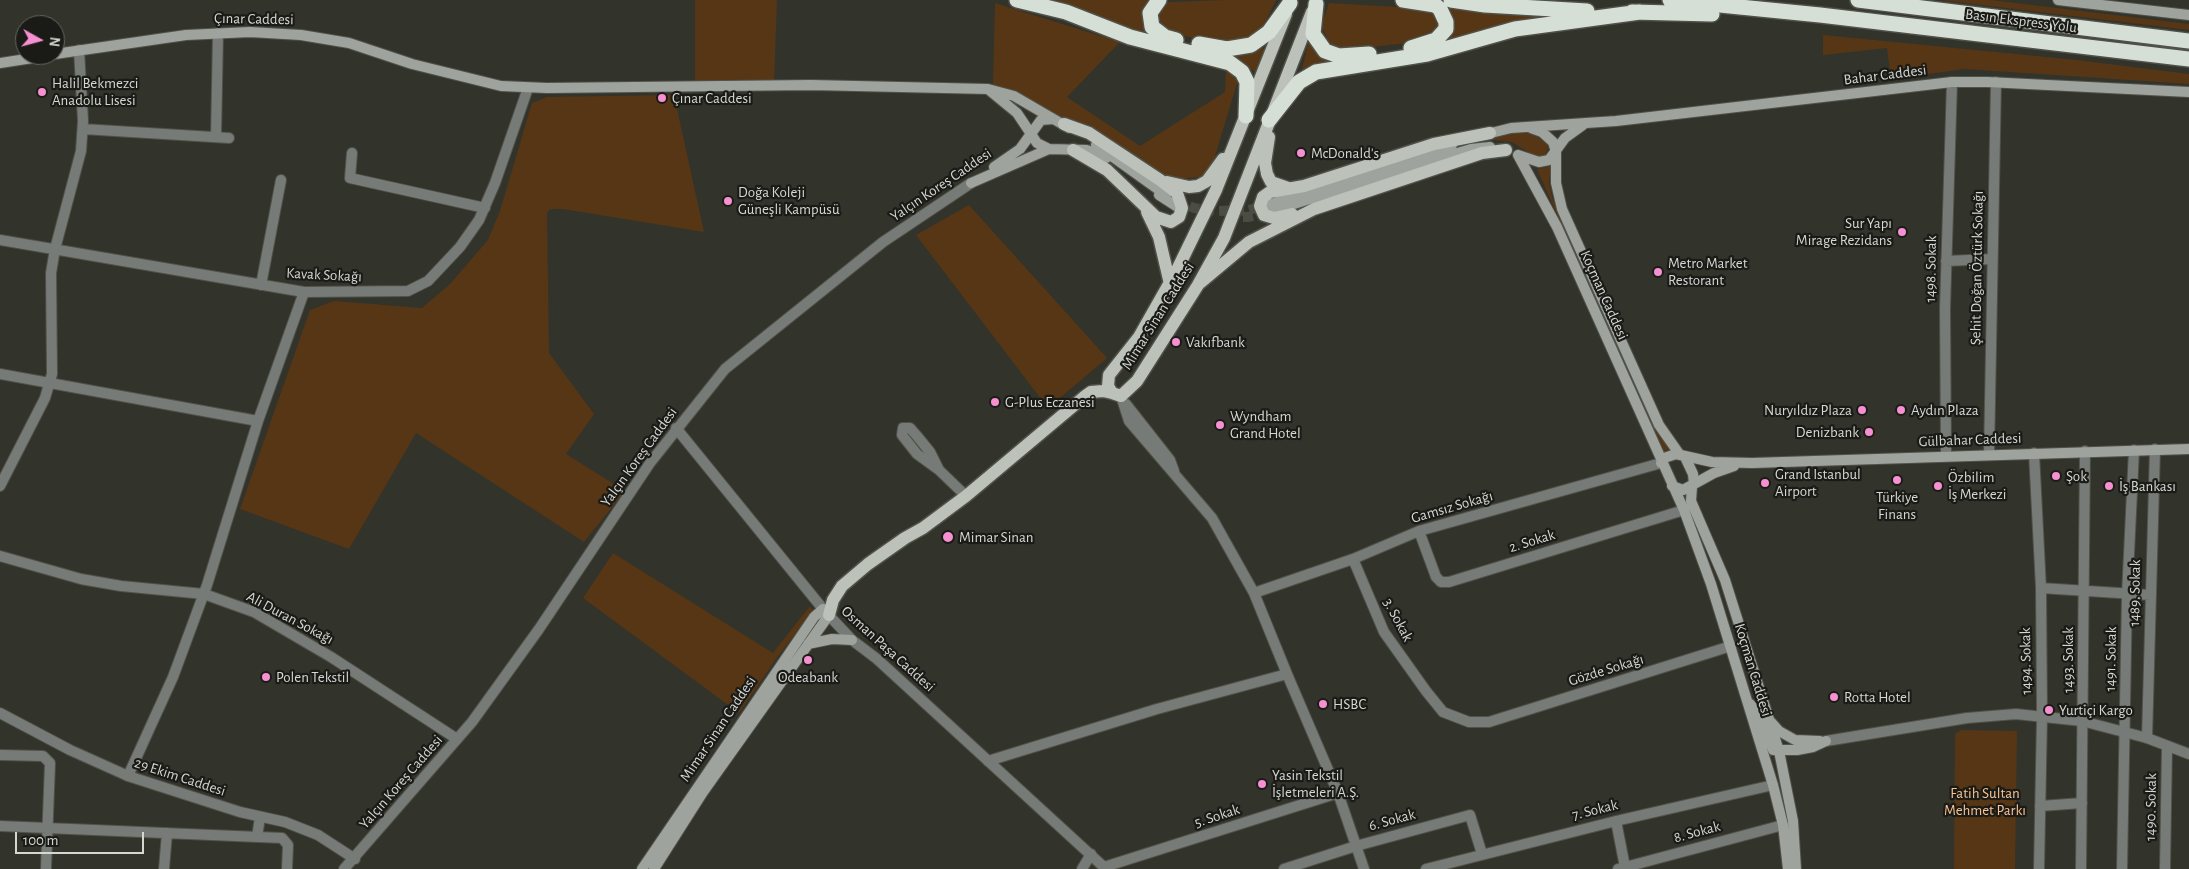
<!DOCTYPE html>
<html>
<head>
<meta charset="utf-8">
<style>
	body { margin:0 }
	#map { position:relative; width:2189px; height:869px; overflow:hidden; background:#32332a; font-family:"Alegreya Sans",sans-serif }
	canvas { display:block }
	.north { position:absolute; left:15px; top:15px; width:50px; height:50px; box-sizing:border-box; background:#1a1b17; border:1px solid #656661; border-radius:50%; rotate:97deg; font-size:14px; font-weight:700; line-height:20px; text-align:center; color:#d6d7d1 }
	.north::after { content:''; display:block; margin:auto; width:18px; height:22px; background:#f690d0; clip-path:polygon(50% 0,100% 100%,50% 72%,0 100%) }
	.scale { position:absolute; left:15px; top:832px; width:129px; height:22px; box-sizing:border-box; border:2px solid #d6d7d1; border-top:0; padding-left:6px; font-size:15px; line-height:18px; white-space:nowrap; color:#d6d7d1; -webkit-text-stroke:4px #1a1b17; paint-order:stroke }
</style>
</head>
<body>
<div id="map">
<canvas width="2189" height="869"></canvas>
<div class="north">N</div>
<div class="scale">100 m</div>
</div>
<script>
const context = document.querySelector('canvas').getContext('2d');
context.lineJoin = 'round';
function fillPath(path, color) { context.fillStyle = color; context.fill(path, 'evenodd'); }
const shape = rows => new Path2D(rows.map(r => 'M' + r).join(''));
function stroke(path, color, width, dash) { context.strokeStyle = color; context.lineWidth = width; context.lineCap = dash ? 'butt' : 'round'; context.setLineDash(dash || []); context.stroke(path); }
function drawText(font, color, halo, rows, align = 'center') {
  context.font = font + ' "Alegreya Sans",sans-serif'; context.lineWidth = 4.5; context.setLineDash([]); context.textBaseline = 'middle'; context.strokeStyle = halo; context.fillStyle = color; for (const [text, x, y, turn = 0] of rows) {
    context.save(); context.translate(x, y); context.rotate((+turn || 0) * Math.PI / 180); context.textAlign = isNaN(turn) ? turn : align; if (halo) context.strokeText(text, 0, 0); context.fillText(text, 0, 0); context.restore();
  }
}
const green = shape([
	[695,0,777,0,774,81,695,82],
	[1046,0,1148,0,1143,19,1144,26,1155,39],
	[1229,0,1276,0,1264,25,1257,33,1237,43,1208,42,1177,34,1165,30,1158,18,1158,10,1169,2],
	[1940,0,1991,0,2189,24,2189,30],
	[995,3,1120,42,1067,97,1140,146,1225,92,1226,69,1238,80,1212,166,1200,177,1168,180,1017,92,993,84],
	[1329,3,1430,9,1438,17,1439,25,1436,32,1419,42,1341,50,1330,44,1323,29,1323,21],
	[1447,7,1458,9,1554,15,1553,17,1441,45,1450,14],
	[1823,35,2077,60,2189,74,2189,84,1965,69,1891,79,1887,48,1823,55],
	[1309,40,1315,51,1323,59,1335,64,1301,74],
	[1267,47,1255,72,1232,56,1246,55],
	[674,95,704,232,563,209,550,209,547,213,549,353,594,414,566,454,625,491,584,542,416,433,349,549,240,509,310,310,334,301,422,308,450,284,488,240,500,211,532,103,547,97],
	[1524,132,1532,134,1547,143,1548,148,1545,156,1541,158,1533,155,1512,142,1487,139,1508,133],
	[1551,166,1549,182,1552,197,1651,423,1669,449,1662,452,1537,169],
	[969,205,1107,358,1048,408,916,235],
	[613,553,773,653,810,606,813,610,776,659,739,713,583,598],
	[1961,730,2017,731,2015,869,1954,869,1955,734]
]);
const secondaryTunnel = shape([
	[1176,200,1194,208,1217,211,1249,210,1267,205],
	[1228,217,1248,217,1270,212]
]);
const minor = shape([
	[83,129,229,138],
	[216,137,218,33],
	[352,153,350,178,485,208],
	[0,240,304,292,408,291,428,281,460,247,479,220,495,183,528,88],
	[1946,261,1992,259],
	[261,285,281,180],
	[0,374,258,421],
	[1121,396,1129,421,1212,518,1254,593,1287,674],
	[1126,404,1170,460,1174,471],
	[2034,453,2041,588,2042,716,2039,869],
	[1989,455,1996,82],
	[1946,456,1945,308,1952,82],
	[939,470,917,454,902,435,903,428,910,428,917,436,930,452,939,470,966,496],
	[0,486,45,398,52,374,51,273,55,249,81,151,83,121,79,50],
	[1419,531,1436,577,1441,582,1449,582,1684,510],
	[0,556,81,579,121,586,204,594,254,612,331,657,457,739],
	[1353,559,1384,632,1426,691,1443,712,1469,722,1489,722,1731,646],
	[2041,588,2150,595],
	[1254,593,1353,559,1419,531,1661,463],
	[2147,738,2155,449],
	[0,755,43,756,50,763,46,869],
	[988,761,1157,709,1287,674,1338,793,1364,869],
	[128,776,173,677,207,585,258,421,304,292],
	[2040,806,2082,803],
	[1616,821,1625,867],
	[0,826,282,838,288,845,287,869],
	[257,837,260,817],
	[1104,867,1338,793],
	[164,869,167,833],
	[1082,869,1091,854],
	[1284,869,1356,846,1470,815,1482,854],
	[1426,869,1616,821,1773,785],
	[1618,869,1783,825],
	[2081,869,2085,451],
	[2122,869,2127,595,2134,450],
	[2165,869,2167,746]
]);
const tertiary = shape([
	[676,428,823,609,852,640,877,659,1106,869],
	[0,713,70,750,128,776,240,812,285,822,318,835,355,859],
	[1826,741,1967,718,2016,714,2082,721,2147,738,2189,754],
	[344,869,472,722,539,629,650,463,725,369,883,242,971,183]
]);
const secondary = shape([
	[2058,0,2189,15],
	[55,54,186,35,250,32,301,35,349,43,412,64,501,86,547,88,811,85,988,89,1014,96,1069,128],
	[0,63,52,55],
	[989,90,1017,113,1037,143,1049,149],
	[1531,128,1542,132,1553,142,1556,152,1556,183,1562,209,1659,425,1680,455],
	[1483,135,1511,128,1616,121,1952,82,1987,82,2189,92],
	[1096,145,1166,195],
	[1518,155,1557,227,1684,510,1711,584,1773,785,1783,825,1788,869],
	[1518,155,1539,162,1549,160,1565,138,1583,125],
	[994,167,1020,149,1041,120,1053,119],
	[971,183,1049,149,1087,150,1106,158],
	[1159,195,1176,206],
	[1268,205,1452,145],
	[1272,211,1423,163,1471,149,1490,147],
	[1661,463,1664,458,1676,454,1712,462,1752,463,2189,449],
	[1694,484,1714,473,1734,466],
	[1672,486,1683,490,1694,484,1693,474,1685,457],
	[1692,487,1691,501,1725,580,1779,751,1793,821,1796,869],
	[808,644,832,639,852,640],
	[1750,704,1759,715,1773,750,1797,750,1813,747,1826,741],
	[1771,722,1779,731,1795,740,1820,741],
	[642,869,814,617,823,609],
	[654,869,703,792,829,615]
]);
const primary = shape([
	[1286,14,1216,190,1177,270,1139,337,1109,375,1108,386,1112,393,1121,396,1137,381,1198,285,1224,238,1312,12],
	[1064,124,1089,133,1160,180,1177,193,1182,208,1179,217,1171,222,1156,217,1107,170,1073,150],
	[1269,137,1265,163,1267,174,1271,182,1288,188],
	[1167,182,1189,187,1198,186,1207,181,1223,159],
	[1147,212,1159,237,1170,284],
	[1292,214,1274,218,1264,215,1260,206,1263,197,1270,192,1304,186,1434,144,1490,133],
	[1200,283,1249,242,1314,209,1482,153,1506,150],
	[829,615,833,600,842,586,868,564,905,538,923,528,966,496,1084,397,1091,392,1103,391,1112,393]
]);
const motorway = shape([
	[1017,0,1066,12,1130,37,1230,63,1242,72,1247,82,1246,116],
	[1159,0,1150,13,1152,27,1165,37,1176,40],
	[1403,0,1435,5,1440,9,1446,22,1446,29,1436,40,1411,48],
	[1451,0,1485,5,1587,11],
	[1670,0,1820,15,2189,59],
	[1858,0,2189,41],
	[1316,4,1313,34,1325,51,1339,56,1369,54],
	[1632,12,1712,14],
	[1199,44,1227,49,1251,45,1269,32,1290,3],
	[1269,120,1299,82,1316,72,1427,54,1515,29,1640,12]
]);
const markers = [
	[42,92,5,"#f690d0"],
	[662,98,5,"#f690d0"],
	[1301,153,5,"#f690d0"],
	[728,201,5,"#f690d0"],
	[1902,232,5,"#f690d0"],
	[1658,272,5,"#f690d0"],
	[1176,342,5,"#f690d0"],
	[995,402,5,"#f690d0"],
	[1862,410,5,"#f690d0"],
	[1901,410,5,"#f690d0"],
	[1220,425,5,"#f690d0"],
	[1869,432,5,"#f690d0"],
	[2056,476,5,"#f690d0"],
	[1897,480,5,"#f690d0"],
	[1765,483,5,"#f690d0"],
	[1938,486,5,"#f690d0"],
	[2109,486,5,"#f690d0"],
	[948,537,6,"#f690d0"],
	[808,660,5,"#f690d0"],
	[266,677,5,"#f690d0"],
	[1834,697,5,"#f690d0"],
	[1323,704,5,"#f690d0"],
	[2049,710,5,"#f690d0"],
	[1262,784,5,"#f690d0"]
];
const streetNames = [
	["Çınar Caddesi",254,19,1],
	["Basın Ekspress Yolu",2021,21,7],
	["Bahar Caddesi",1885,75,-7],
	["Yalçın Koreş Caddesi",941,185,-34],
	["Şehit Doğan Öztürk Sokağı",1977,268,-89],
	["1498. Sokak",1931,269,-89],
	["Kavak Sokağı",324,275,3],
	["Koçman Caddesi",1604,295,66],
	["Mimar Sinan Caddesi",1158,316,-58],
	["Gülbahar Caddesi",1970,440,-2],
	["Yalçın Koreş Caddesi",639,457,-54],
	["Gamsız Sokağı",1452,507,-16],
	["2. Sokak",1532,541,-17],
	["1489. Sokak",2135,593,-89],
	["Ali Duran Sokağı",290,618,28],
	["3. Sokak",1398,620,62],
	["Osman Paşa Caddesi",888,649,42],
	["1491. Sokak",2111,659,-89],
	["1493. Sokak",2068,660,-90],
	["1494. Sokak",2026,661,-91],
	["Gözde Sokağı",1606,670,-17],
	["Koçman Caddesi",1753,670,73],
	["Mimar Sinan Caddesi",718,729,-56],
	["29 Ekim Caddesi",180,777,18],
	["Yalçın Koreş Caddesi",401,782,-49],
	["1490. Sokak",2151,807,-89],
	["7. Sokak",1595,810,-14],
	["5. Sokak",1217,816,-18],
	["6. Sokak",1392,820,-15],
	["8. Sokak",1697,832,-15]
];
const poiNames = [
	["Halil Bekmezci",52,83],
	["Anadolu Lisesi",52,100],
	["Çınar Caddesi",672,98],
	["McDonald's",1311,153],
	["Doğa Koleji",738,192],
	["Güneşli Kampüsü",738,209],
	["Sur Yapı",1892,223,"right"],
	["Mirage Rezidans",1892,240,"right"],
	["Metro Market",1668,263],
	["Restorant",1668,280],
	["Vakıfbank",1186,342],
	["G-Plus Eczanesi",1005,402],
	["Nuryıldız Plaza",1852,410,"right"],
	["Aydın Plaza",1911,410],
	["Wyndham",1230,416],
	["Grand Hotel",1230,433],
	["Denizbank",1859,432,"right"],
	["Grand Istanbul",1775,474],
	["Airport",1775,491],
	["Şok",2066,476],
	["Özbilim",1948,477],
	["İş Merkezi",1948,494],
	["İş Bankası",2119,486],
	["Türkiye",1897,497,"center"],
	["Finans",1897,514,"center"],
	["Mimar Sinan",959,537],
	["Polen Tekstil",276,677],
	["Odeabank",808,677,"center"],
	["Rotta Hotel",1844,697],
	["HSBC",1333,704],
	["Yurtiçi Kargo",2059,710],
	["Yasin Tekstil",1272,775],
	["İşletmeleri A.Ş.",1272,792]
];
const parkNames = [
	["Fatih Sultan",1985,793],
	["Mehmet Parkı",1985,810]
];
fillPath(green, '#573615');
stroke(secondaryTunnel, '#4b4c43', 10, [10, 5]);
stroke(minor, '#505148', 12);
stroke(tertiary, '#505148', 12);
stroke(secondary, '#505148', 12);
stroke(primary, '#505148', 15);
stroke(motorway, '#505148', 18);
stroke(minor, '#777b77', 10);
stroke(tertiary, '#777b77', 10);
stroke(secondary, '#9ea39d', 10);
stroke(primary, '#bcc2ba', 12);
stroke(motorway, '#d6dfd5', 15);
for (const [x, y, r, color] of markers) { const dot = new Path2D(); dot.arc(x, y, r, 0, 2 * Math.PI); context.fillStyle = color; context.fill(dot); stroke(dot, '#1a1b17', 2); }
drawText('15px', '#d6d7d1', '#1a1b17', streetNames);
drawText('15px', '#d6d7d1', '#1a1b17', poiNames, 'left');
drawText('15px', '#f9c292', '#1a1b17', parkNames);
</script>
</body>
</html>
